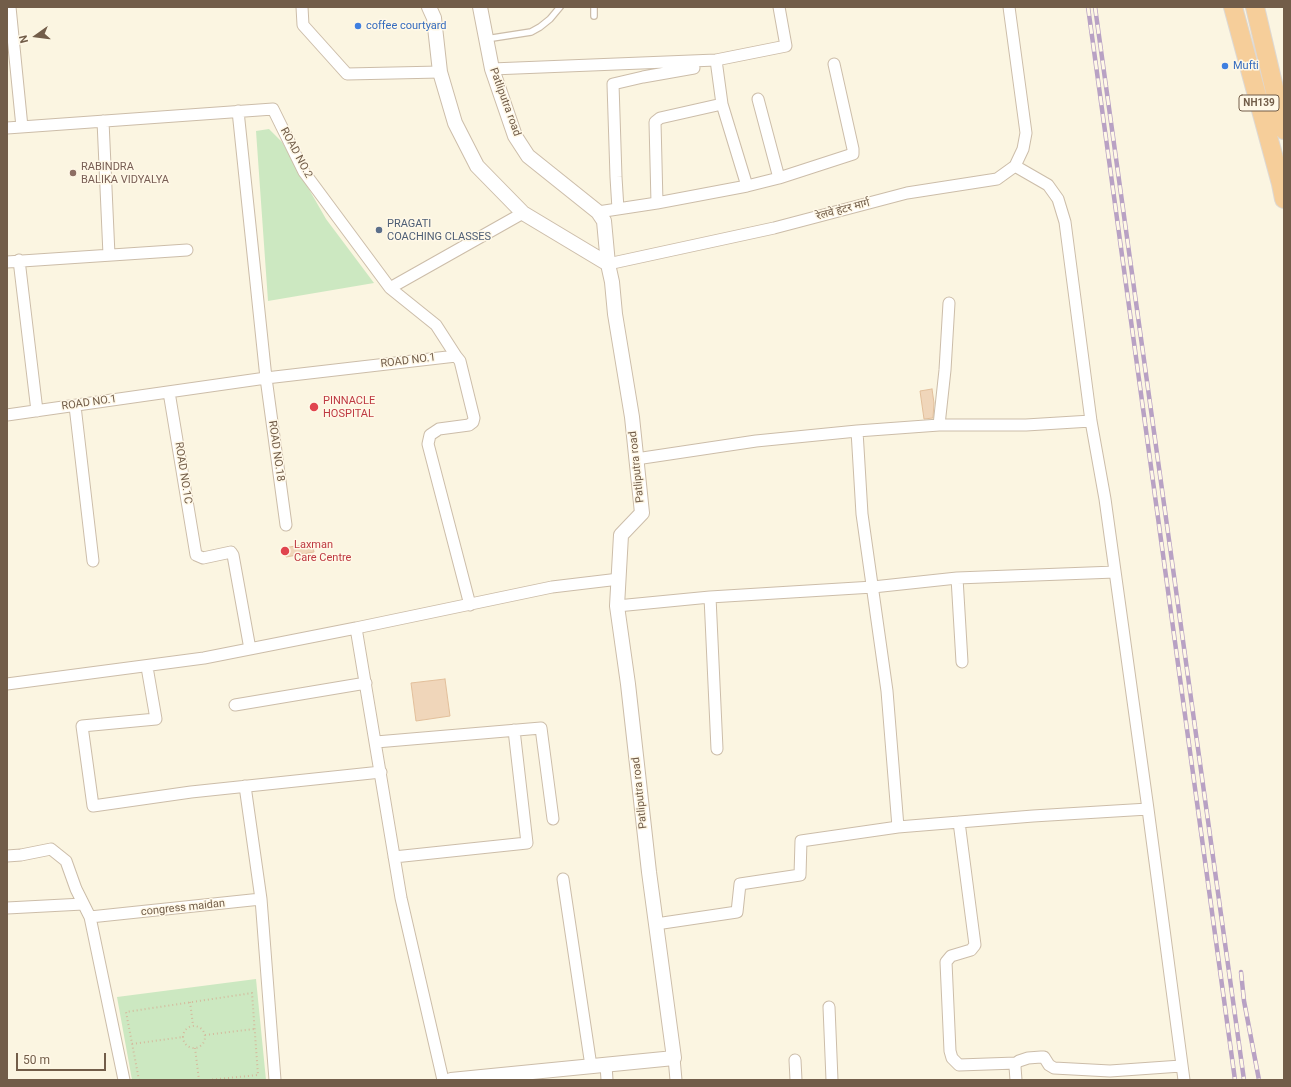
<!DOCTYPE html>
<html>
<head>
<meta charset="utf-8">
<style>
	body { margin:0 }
	#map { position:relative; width:1291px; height:1087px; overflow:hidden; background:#fbf5e1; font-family:Roboto,sans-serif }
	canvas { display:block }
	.frame { position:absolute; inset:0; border:8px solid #725d49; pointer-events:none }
	.north { position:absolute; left:16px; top:16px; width:40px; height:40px; -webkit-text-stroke:3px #fff8e7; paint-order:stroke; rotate:256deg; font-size:11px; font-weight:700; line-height:16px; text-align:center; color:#725d49 }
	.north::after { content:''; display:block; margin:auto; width:14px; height:18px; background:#725d49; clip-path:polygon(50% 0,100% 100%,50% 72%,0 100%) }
	.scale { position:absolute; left:16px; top:1053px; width:90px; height:18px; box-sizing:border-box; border:2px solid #725d49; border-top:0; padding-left:5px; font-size:12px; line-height:14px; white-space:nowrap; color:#725d49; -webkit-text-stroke:3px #fff8e7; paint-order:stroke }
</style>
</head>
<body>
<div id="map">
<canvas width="1291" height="1087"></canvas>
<div class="frame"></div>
<div class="north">N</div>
<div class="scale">50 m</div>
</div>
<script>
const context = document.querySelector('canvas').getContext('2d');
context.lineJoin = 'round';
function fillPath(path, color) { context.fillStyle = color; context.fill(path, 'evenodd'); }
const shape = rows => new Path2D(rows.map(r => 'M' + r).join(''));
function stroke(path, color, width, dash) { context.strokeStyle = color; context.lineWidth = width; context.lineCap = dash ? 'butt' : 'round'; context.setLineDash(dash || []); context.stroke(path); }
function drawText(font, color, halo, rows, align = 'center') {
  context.font = font + ' Roboto,"Noto Sans Devanagari",sans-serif'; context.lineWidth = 3; context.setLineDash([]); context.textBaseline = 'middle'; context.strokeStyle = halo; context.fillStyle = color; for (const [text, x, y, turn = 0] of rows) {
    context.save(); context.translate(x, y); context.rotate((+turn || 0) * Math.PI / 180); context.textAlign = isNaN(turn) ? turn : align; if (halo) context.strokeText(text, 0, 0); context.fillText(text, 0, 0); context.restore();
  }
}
const green = shape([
	[269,129,282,142,326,219,374,283,268,301,256,131],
	[256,979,266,1080,132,1080,117,997]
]);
const building = shape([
	[932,389,934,403,933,418,924,419,920,391,932,389],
	[312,543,314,552,286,557,284,548,312,543],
	[445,679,450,716,416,721,411,683,445,679]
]);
const path = shape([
	[190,1002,193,1025],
	'183 1037a11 11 0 1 1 22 0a11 11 0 1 1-22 0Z',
	[205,1035,254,1029],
	[132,1044,183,1037],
	[195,1048,199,1080],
	[139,1080,126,1012,252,993,258,1075,208,1080]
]);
const service = shape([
	[594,7,594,16],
	[486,39,531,32,540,27,550,19,560,7]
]);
const minor = shape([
	[10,7,22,127],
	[302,7,303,25,347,74,440,72],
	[716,60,722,104,747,186],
	[492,69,716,60,786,46,779,7],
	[758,99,779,178],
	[238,111,266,378,456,356,436,325,390,288],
	[103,121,109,255],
	[7,128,273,109,304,172,390,288,523,213],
	[1015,166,1048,185,1058,199,1065,222,1091,421,1105,499,1148,809,1184,1080],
	[657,203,655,122,660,118,722,104],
	[618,209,616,177,613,84,643,77,694,68],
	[598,212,657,203,747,186,779,178,853,154,853,149,834,64],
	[19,260,37,411],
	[7,262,187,250],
	[608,264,774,228,907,193,997,179,1015,166,1023,149,1026,133,1009,7],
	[456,356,460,361,474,418,473,422,469,425,439,429,430,435,428,444,470,605],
	[169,392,196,555,203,558,231,552,233,555,250,649],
	[75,406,93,561],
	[7,415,266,378,286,525],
	[939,425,945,370,949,303],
	[857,431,939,425,1026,425,1091,421],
	[636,459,756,441,857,431,862,514,887,691,898,827,1033,816,1148,809],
	[957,578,962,662],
	[710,597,717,749],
	[617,606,710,597,873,587,957,578,1115,572],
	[356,628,552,587,619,579],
	[147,667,156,719,82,726,93,806,191,792,381,772],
	[7,684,204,658,356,628,401,898,443,1080],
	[235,705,366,683],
	[376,742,541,728,553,819],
	[245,786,261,899],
	[959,822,975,945,971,950,951,956,946,962,950,1051,952,1058,959,1065,1016,1063],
	[7,856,21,855,51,849,66,861,76,889,90,917],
	[394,857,527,843,514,730],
	[563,879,591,1066],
	[7,908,83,904],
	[656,924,737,912,740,884,800,875,801,841,898,827],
	[829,1007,832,1080],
	[674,1058,676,1080],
	[795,1060,796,1080],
	[606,1065,607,1080],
	[124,1080,90,917,261,899,275,1080],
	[1016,1080,1015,1067,1016,1063,1019,1061,1028,1058,1041,1057,1044,1057,1049,1065,1054,1068,1110,1071,1181,1066]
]);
const tertiary = shape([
	[429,7,434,18,440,72,455,123,477,166,523,213,608,264],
	[451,1080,674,1058,649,872,628,684,617,606,621,535,642,513,632,417,615,314,612,282,608,264,604,221,598,212,528,156,515,136,492,69,480,7]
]);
const trunk = shape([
	[1233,7,1281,184,1284,199],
	[1255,7,1284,130]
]);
const rail = shape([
	[1088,7,1235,1080],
	[1095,7,1244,1080],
	[1241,972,1244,1001,1259,1080]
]);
const markers = [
	[358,26,4,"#3f7fe0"],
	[1225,66,4,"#3f7fe0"],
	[73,173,4,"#8d6e63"],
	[379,230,4,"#5c6f8a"],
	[314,407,5,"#e0444e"],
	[285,551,5,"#e0444e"]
];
const shields = [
	[1259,103,40]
];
const shieldNames = [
	["NH139",1259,103]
];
const shopNames = [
	["coffee courtyard",366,26],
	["Mufti",1233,66]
];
const streetNames = [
	["Patliputra road",505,102,70],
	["ROAD NO.2",296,153,62],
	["रेलवे हंटर मार्ग",843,210,-15],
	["ROAD NO.1",408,361,-7],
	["ROAD NO.1",89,403,-8],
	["ROAD NO.18",276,451,82],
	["Patliputra road",637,467,-96],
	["ROAD NO.1C",183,473,81],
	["Patliputra road",640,793,-96],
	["congress maidan",183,908,-6]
];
const educationNames = [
	["RABINDRA",81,167],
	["BALIKA VIDYALYA",81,180]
];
const serviceNames = [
	["PRAGATI",387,224],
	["COACHING CLASSES",387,237]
];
const healthNames = [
	["PINNACLE",323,401],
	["HOSPITAL",323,414],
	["Laxman",294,545],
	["Care Centre",294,558]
];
fillPath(green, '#cce8c1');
fillPath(building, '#f0d6ba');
stroke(building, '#e2bf9b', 1);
stroke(service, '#ccbda9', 8);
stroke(minor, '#ccbda9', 13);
stroke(tertiary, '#ccbda9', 16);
stroke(trunk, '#ddd8d3', 20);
stroke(path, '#d4ba9d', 2, [1, 3]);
stroke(service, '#fff', 5.5);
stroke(minor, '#fff', 11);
stroke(tertiary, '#fff', 14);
stroke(trunk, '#f6ce9a', 18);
stroke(rail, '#b8a1c4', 4.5);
stroke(rail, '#fff8e7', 3, [9]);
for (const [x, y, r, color] of markers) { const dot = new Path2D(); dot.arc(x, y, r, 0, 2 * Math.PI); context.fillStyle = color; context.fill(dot); stroke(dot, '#fff8e7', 1.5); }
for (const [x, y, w] of shields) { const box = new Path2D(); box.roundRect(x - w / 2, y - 8, w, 16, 3); context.fillStyle = '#fff8e7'; context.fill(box); stroke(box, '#725d49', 1); }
drawText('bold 10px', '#725d49', null, shieldNames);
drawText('11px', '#366cbe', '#fff8e7', shopNames, 'left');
drawText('11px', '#725d49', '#fff8e7', streetNames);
drawText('11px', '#785e54', '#fff8e7', educationNames, 'left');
drawText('11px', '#4e5e75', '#fff8e7', serviceNames, 'left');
drawText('11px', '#be3a42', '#fff8e7', healthNames, 'left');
</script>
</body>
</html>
